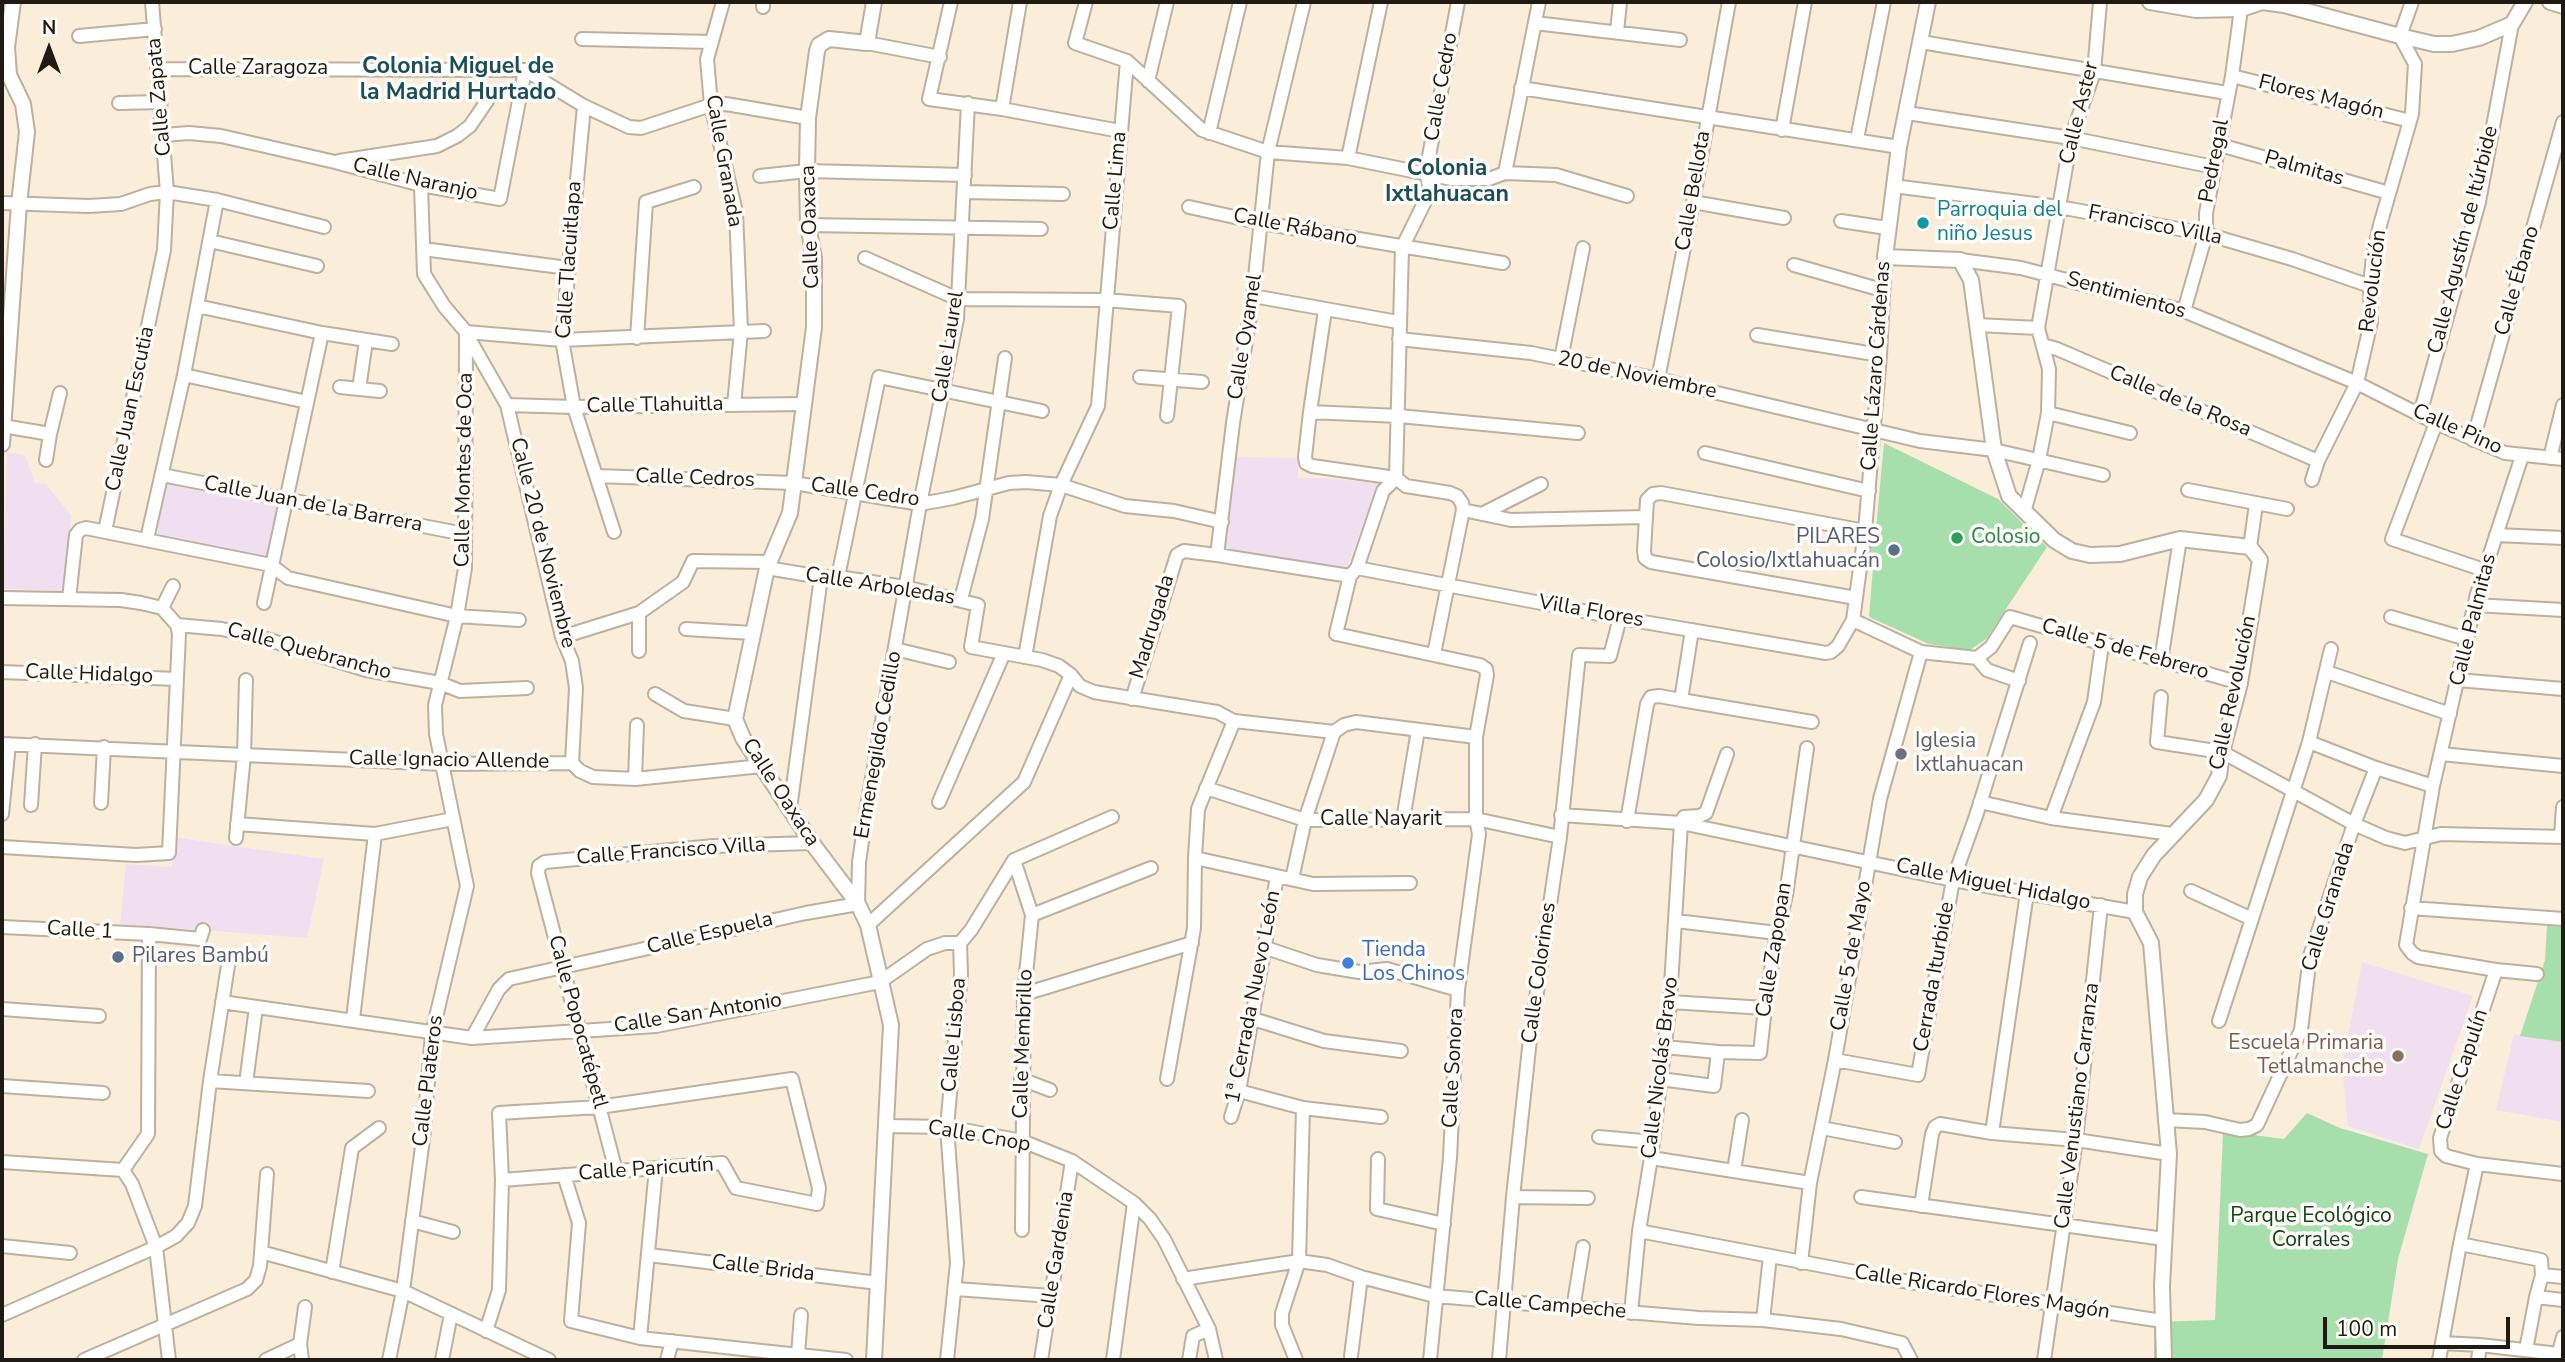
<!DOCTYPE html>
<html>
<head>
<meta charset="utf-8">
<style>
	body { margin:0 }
	#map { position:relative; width:2565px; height:1362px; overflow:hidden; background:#faeeda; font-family:"Nunito Sans",sans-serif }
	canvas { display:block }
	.frame { position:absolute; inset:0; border:4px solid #1f1a14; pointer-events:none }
	.north { position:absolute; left:14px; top:14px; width:70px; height:70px; -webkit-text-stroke:5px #fffcf8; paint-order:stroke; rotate:0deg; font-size:19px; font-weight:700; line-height:28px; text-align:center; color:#1f1a14 }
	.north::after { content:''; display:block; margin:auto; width:24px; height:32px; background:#1f1a14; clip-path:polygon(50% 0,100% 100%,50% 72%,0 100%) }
	.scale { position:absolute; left:2323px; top:1317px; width:187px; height:32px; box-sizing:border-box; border:4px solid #1f1a14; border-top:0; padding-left:9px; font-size:21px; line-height:24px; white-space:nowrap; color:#1f1a14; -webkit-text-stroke:5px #fffcf8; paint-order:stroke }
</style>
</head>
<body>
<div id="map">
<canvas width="2565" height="1362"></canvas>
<div class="frame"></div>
<div class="north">N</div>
<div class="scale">100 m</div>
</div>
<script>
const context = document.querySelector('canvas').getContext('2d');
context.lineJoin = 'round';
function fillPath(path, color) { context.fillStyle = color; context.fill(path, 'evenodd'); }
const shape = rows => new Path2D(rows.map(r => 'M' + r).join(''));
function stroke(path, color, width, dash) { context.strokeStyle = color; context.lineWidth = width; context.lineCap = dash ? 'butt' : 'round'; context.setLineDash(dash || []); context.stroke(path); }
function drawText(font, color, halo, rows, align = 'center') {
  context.font = font + ' "Nunito Sans",sans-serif'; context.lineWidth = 7; context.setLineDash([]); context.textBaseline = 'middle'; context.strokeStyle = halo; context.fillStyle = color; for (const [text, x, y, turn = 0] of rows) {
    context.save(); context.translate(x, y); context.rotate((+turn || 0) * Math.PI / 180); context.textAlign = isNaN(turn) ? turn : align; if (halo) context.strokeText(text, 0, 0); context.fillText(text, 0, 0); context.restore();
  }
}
const education = shape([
	[7,452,25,455,35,483,46,484,71,515,65,591,3,589],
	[1235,457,1298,458,1298,478,1324,478,1378,483,1347,568,1224,550],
	[168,480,279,503,266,560,156,537],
	[173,837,324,859,307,938,120,924,126,864,172,867],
	[2362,962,2473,996,2419,1149,2348,1126,2342,1067],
	[2514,1034,2563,1042,2563,1122,2496,1110]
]);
const green = shape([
	[1884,443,1998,499,2047,547,1986,639,1970,650,1929,644,1869,617,1874,555,1863,555,1866,527,1876,529],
	[2547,926,2563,927,2563,1042,2520,1036,2545,960],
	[2307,1113,2340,1128,2428,1154,2398,1259,2382,1360,2154,1360,2154,1322,2215,1320,2223,1131,2284,1139]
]);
const minor = shape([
	[723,2,707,59,711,105,736,212,741,331,734,405],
	[951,2,929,99,1002,109,1120,131],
	[1086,2,1075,43,1127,61,1202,130,1268,152,1348,158,1452,179,1489,179,1505,173,1556,175,1627,196],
	[763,7,763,2],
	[1535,23,1680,40],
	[1617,32,1620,2],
	[79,36,155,29],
	[582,39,711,42],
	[1921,42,2227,93],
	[867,43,940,57],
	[158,69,525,70],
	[525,70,584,106,629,127,641,128,711,105,726,104,808,118],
	[2232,76,2410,121],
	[1148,81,1167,2],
	[1521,88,1899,147],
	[119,103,161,102],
	[584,106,562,340,574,407,614,532],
	[1002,109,1020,2],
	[1907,113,2071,138,2214,167],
	[1782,130,1805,2],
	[1209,133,1240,2],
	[164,135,189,133,221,136,335,162,421,185,500,199,525,70],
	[1857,139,1884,2],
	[2220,145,2389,193],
	[1348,158,1381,2],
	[339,161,437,146,457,136,470,126,489,98],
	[1505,173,1539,2],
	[760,176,807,171,965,175],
	[1893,186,2059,207,2206,234,2292,259,2370,286],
	[965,192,1063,194],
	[1693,202,1784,218],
	[2,203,89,206,121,204,150,194,167,192,217,200,324,227],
	[1189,207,1262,223,1503,263],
	[1841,221,1887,228],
	[808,225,1041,229],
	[210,241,317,266],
	[423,249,568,268],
	[865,258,958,299,1105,300,1179,306,1167,416],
	[1960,260,2021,268,2184,311,2357,383,2436,423,2505,453,2563,459],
	[1794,265,1882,290],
	[1253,296,1398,322],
	[197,306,322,333,392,344],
	[1325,310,1310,412,1305,457,1306,463,1312,466,1396,478,1406,486,1450,493,1457,496,1462,503,1463,510,1434,654],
	[2184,311,2206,234,2206,213,2232,76,2241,9],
	[1977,325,2038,328],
	[466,332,562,340,764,331],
	[467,335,507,405,562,637,572,661,576,688,572,763],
	[1757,335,1880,355],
	[637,338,646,202,694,187],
	[1399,339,1531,353,1658,379,1920,441,1994,450,2103,475],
	[366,341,359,389,380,391],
	[2043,345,2057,349,2318,461],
	[1561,359,1583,248],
	[184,375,307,402],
	[1140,377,1202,382],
	[1658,379,1693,202,1729,2],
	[340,387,359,389],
	[507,405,574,407,804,404],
	[1310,412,1399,416,1578,433],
	[2048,413,2130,433],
	[2420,414,2479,202,2512,24],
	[2436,423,2392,539,2484,570],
	[3,426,50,434,60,393],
	[2473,440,2563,122],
	[1705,453,1869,491],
	[2522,456,2477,594,2433,786,2406,945,2412,953,2418,957,2496,970,2537,974],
	[2550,458,2563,405],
	[46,460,50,434],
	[162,475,464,534],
	[596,476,794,483,920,504,953,498,1009,483,1026,482,1061,485,1125,506,1174,511,1222,522],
	[2312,480,2318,461,2357,383,2371,322,2370,286,2373,256,2380,225,2412,114,2415,64,2400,36,2412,2],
	[2188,490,2287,509],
	[1463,510,1511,520,1646,517],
	[2024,512,2039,460,2048,413,2049,369,2038,328,2071,138,2094,72,2100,2],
	[1482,514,1541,484],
	[105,531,164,250,167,192,152,2],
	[2496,535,2563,538],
	[147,539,184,375,217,200],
	[2250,547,2256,504],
	[1217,555,1233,423,1253,296,1268,152,1304,2],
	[767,568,821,577,838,577,905,587,978,605,971,647,1042,660,1059,666,1071,675,1080,686,1094,692,1217,712,1234,721,1334,732,1344,725,1356,722,1476,737],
	[1357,568,1620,618,1826,653,1831,652,1838,646,1853,620,1865,531,1880,355,1885,257],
	[838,577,879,377,1042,411],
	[2,598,121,600,141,603,162,608,177,625,179,634,169,853,136,855,2,847],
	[1856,598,1651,562,1645,558,1644,551,1647,500,1653,494,1661,493,1865,531],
	[69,599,76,535,80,530,86,528,271,565,288,578,457,616,519,620],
	[961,599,982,519,1005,358],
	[264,603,322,333],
	[2475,605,2563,610],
	[162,608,173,586],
	[639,613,639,651],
	[2391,617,2467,639],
	[1853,620,1921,652,1977,658,1987,670,2019,681],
	[177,625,222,629,266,639,366,670,440,683,460,691,527,688],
	[686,629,752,633],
	[562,637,639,613,683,582,693,561,769,562],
	[895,649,949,662],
	[1025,657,1050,516,1061,485,1098,406,1127,61],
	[1977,658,1991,647,2010,617,2240,683],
	[2161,661,2180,539],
	[2,672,177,679],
	[2327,672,2450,714],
	[2458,680,2563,689],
	[655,694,684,711,735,719],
	[2161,697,2157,742,2222,752,2354,824,2386,838,2405,843,2441,834,2563,837],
	[1132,699,1177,555,1184,551,1217,555,1350,576],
	[1681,700,1812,722],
	[2309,742,2376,768,2433,786],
	[2,744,443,764,572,763,580,771,593,777,635,779,762,766],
	[2441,754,2563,766],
	[635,779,637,725],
	[1206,788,1305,820,1476,819,1560,837],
	[939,802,1004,653],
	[1980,802,2051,818,2172,834],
	[101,803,104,747],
	[31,805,35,744],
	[790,809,821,577],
	[2,814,9,744],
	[1561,815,1681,823,1953,880,2135,912],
	[2051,818,2094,702,2102,644],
	[1403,820,1418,730],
	[1627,821,1647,704,1651,697,1659,696,1681,700,1692,630],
	[237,824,375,834,453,819],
	[2561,837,2563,807],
	[236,838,244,755,246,680],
	[1195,858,1313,884,1410,883],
	[1014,860,1032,915,1024,994,1022,1230],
	[1014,860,1112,817],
	[1292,879,1305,820,1334,732],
	[2191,891,2252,919],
	[2411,908,2563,919],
	[1032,915,1151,868],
	[1676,921,1777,933],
	[868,925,1024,782,1071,675],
	[2,927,149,934,200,939,203,930],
	[149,934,148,1134,123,1170,132,1184,156,1247,169,1360],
	[1263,947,1317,965,1359,972,1387,969,1458,990],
	[2496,970,2440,1138,2441,1151,2446,1156,2477,1164,2563,1174],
	[1024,994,1192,943],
	[222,1002,472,1038,656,1026,880,982,927,949,945,943,960,943,971,930,1014,860],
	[1670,1002,1765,1008],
	[2,1009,99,1016],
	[1250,1018,1324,1041,1401,1051],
	[353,1019,375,834],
	[2219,1021,2309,742,2331,649],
	[472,1038,499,989,509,979,806,913,858,904,859,862,867,807,920,504,957,319,968,103],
	[1664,1047,1718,1052,1760,1053,1765,1008,1777,933,1786,895,1807,748],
	[1835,1060,1918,1075,1953,880,1976,816,2030,643],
	[1021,1079,1050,1090],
	[1167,1079,1194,928,1195,858,1198,809,1234,721],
	[1660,1079,1714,1086,1718,1052],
	[210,1081,368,1091],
	[246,1083,256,1007],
	[2,1086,103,1093],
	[1239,1091,1303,1108,1381,1117],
	[1231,1117,1239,1091,1277,877],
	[2165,1120,2205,1122,2240,1130,2249,1129,2257,1125,2301,1030,2310,956,2354,824,2376,768],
	[885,1126,947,1127,1022,1141,1072,1161,1134,1203,1150,1219,1164,1239,1209,1329,1216,1360],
	[1822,1128,1895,1142],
	[1992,1133,2027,893],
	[1599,1137,1653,1142],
	[1651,1158,1810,1183],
	[1378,1159,1377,1209,1444,1224],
	[2,1162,123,1170],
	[616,1171,538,873,539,866,545,862,714,846,812,843],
	[1734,1171,1742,1120],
	[564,1175,579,1223,571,1321,640,1338,846,1360],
	[1513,1197,1588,1198],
	[1861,1197,2164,1239],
	[1921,1206,1932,1134,1935,1127,1940,1124,1992,1133,2076,1140,2169,1154],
	[412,1221,453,1232],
	[1639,1231,1897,1280,2162,1321],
	[2460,1244,2541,1260,2542,1275,2563,1277],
	[2,1246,70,1253],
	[261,1252,403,1291,549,1360],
	[649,1255,878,1283],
	[1801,1263,1810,1183,1835,1060,1880,799,1921,652],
	[332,1272,352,1148,379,1128],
	[1183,1279,1299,1261,1327,1265,1361,1277,1435,1296,1699,1318,1763,1320,1841,1329,1902,1343,1911,1360],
	[956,1289,1051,1296],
	[2536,1297,2563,1300],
	[1573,1309,1583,1247],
	[1631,1313,1639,1231,1651,1158,1670,1002,1681,823,1684,817,1699,816,1706,813,1727,754],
	[2,1315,156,1247,176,1236,188,1223,195,1206,210,1081,229,959],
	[1763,1320,1770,1256],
	[486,1331,499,1290,502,1180,499,1113,599,1107,792,1079,819,1188,817,1204,736,1188,722,1163,502,1180],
	[640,1338,656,1168],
	[2442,1343,2480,1345,2559,1354],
	[2526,1350,2536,1297,2542,1275],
	[798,1355,801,1315],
	[1351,1356,1361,1277],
	[84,1360,247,1289,256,1280,260,1266,267,1174],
	[266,1360,300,1344],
	[302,1360,300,1344,305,1307],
	[389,1360,403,1291,423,1139,432,1034,467,886,436,734,435,705,457,616,465,568,466,332,444,306,424,274,421,185],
	[442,1360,451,1314],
	[667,1360,672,1341],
	[947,1360,957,1263,947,1127,961,974,960,943],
	[1041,1360,1072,1161],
	[1113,1360,1134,1203],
	[1189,1360,1193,1336,1209,1329],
	[1296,1360,1282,1325,1282,1313,1299,1261,1303,1108],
	[1430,1360,1450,1158,1458,990,1479,834,1476,819,1476,737,1487,675,1486,669,1480,665,1336,634,1350,576,1357,568,1383,491,1396,478,1402,248,1430,191,1426,172,1458,2],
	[1499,1360,1513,1197,1530,1039,1560,837,1579,655,1610,656,1620,618],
	[2044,1360,2076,1140,2101,905],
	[2439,1360,2460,1244,2477,1164],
	[2478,1360,2480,1345],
	[2557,1360,2563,1337]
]);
const tertiary = shape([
	[1928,2,1899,147,1885,257,1960,260,1971,280,1994,450,2009,496,2054,540,2072,551,2090,555,2120,554,2180,539,2250,547,2260,560,2240,683,2222,752,2219,776,2206,800,2154,855,2140,877,2135,894,2135,912,2151,943,2169,1154,2162,1286,2164,1360],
	[2150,2,2196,10,2241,9,2262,2,2284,5,2400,36,2434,44,2452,44,2479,38,2512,24,2525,2],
	[2550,2,2563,6],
	[2,444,19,204,27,132,23,104,9,75,7,47,13,2],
	[874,1360,891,1025,868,925,858,904,812,843,743,738,735,719,767,568,790,513,814,327,814,258,808,225,807,171,808,118,817,51,819,45,829,39,867,43,874,2]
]);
const markers = [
	[1923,223,7,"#0f9aa8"],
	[1957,538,7,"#2e9e5b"],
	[1894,550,7,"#5c6f8a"],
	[1901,754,7,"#6b7280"],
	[118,957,7,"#5c6f8a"],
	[1348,963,7,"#3f7fe0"],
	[2398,1056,7,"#8d6e63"]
];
const streetNames = [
	["Calle Zaragoza",258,69],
	["Calle Cedro",1442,87,-80],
	["Calle Zapata",160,97,-95],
	["Flores Magón",2321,98,14],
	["Calle Aster",2080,113,-76],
	["Calle Granada",723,161,80],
	["Pedregal",2215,161,-79],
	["Palmitas",2304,169,16],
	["Calle Naranjo",415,180,13],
	["Calle Lima",1116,181,-85],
	["Calle Bellota",1694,191,-80],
	["Francisco Villa",2155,226,11],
	["Calle Oaxaca",811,227,-92],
	["Calle Rábano",1295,228,11],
	["Calle Agustín de Itúrbide",2464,240,-76],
	["Calle Tlacuitlapa",570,260,-86],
	["Revolución",2374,281,-83],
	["Calle Ébano",2518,281,-74],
	["Sentimientos",2126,296,16],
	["Calle Oyamel",1246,337,-81],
	["Calle Laurel",949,347,-81],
	["Calle Lázaro Cárdenas",1877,366,-86],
	["20 de Noviembre",1637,376,12],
	["Calle de la Rosa",2180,402,23],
	["Calle Tlahuitla",655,406,-1],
	["Calle Juan Escutia",131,409,-78],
	["Calle Pino",2457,430,24],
	["Calle Montes de Oca",465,470,-89],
	["Calle Cedros",695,479,2],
	["Calle Cedro",865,493,8],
	["Calle Juan de la Barrera",313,505,11],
	["Calle 20 de Noviembre",542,543,76],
	["Calle Arboledas",880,587,9],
	["Villa Flores",1591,612,10],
	["Calle Palmitas",2474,620,-76],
	["Madrugada",1153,627,-73],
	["Calle 5 de Febrero",2125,650,16],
	["Calle Quebrancho",309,652,15],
	["Calle Hidalgo",89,675,2],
	["Calle Revolución",2234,693,-78],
	["Ermenegildo Cedillo",879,745,-80],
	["Calle Ignacio Allende",449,761,1],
	["Calle Oaxaca",780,793,57],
	["Calle Nayarit",1381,820],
	["Calle Francisco Villa",671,852,-4],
	["Calle Miguel Hidalgo",1993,885,11],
	["Calle Granada",2329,907,-73],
	["Calle 1",80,931,3],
	["Calle Espuela",710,934,-13],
	["Calle Zapopan",1775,950,-81],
	["Calle 5 de Mayo",1852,956,-80],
	["Calle Colorines",1540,973,-82],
	["Cerrada Iturbide",1935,977,-80],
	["1ª Cerrada Nuevo León",1254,997,-79],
	["Calle San Antonio",698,1014,-9],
	["Calle Popocatépetl",577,1022,75],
	["Calle Lisboa",955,1035,-85],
	["Calle Membrillo",1024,1044,-88],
	["Calle Sonora",1454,1068,-87],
	["Calle Nicolás Bravo",1661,1068,-83],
	["Calle Capulín",2463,1070,-72],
	["Calle Plateros",429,1081,-83],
	["Calle Venustiano Carranza",2078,1106,-83],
	["Calle Cnop",979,1137,10],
	["Calle Paricutín",646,1170,-4],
	["Calle Gardenia",1057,1260,-81],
	["Calle Brida",763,1269,7],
	["Calle Ricardo Flores Magón",1982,1293,9],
	["Calle Campeche",1550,1306,5]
];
const cultureNames = [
	["Parroquia del",1937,211],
	["niño Jesus",1937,235]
];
const serviceNames = [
	["PILARES",1880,538],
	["Colosio/Ixtlahuacán",1880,562],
	["Pilares Bambú",132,957,"left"]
];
const leisureNames = [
	["Colosio",1971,538]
];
const worshipNames = [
	["Iglesia",1915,742],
	["Ixtlahuacan",1915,766]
];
const shopNames = [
	["Tienda",1362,951],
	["Los Chinos",1362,975]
];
const educationNames = [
	["Escuela Primaria",2384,1044],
	["Tetlalmanche",2384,1068]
];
const parkNames = [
	["Parque Ecológico",2311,1217],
	["Corrales",2311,1241]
];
const neighbourhoodNames = [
	["Colonia Miguel de",458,67],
	["la Madrid Hurtado",458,93],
	["Colonia",1447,169],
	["Ixtlahuacan",1447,195]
];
fillPath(education, '#f0dff1');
fillPath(green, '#a6dfac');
stroke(minor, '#bcb09e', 16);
stroke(tertiary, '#bcb09e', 18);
stroke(minor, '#fff', 12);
stroke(tertiary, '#fff', 14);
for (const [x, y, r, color] of markers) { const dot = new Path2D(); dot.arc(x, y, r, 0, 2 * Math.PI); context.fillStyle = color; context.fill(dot); stroke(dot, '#fffcf8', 2.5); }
drawText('21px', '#1f1a14', '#fffcf8', streetNames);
drawText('21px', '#0d838f', '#fffcf8', cultureNames, 'left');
drawText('21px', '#4e5e75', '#fffcf8', serviceNames, 'right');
drawText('21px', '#27864d', '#fffcf8', leisureNames, 'left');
drawText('21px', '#5b616d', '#fffcf8', worshipNames, 'left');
drawText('21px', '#366cbe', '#fffcf8', shopNames, 'left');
drawText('21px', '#785e54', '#fffcf8', educationNames, 'right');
drawText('21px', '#11421c', '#fffcf8', parkNames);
drawText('bold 23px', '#194e5d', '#fffcf8', neighbourhoodNames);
</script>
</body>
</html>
